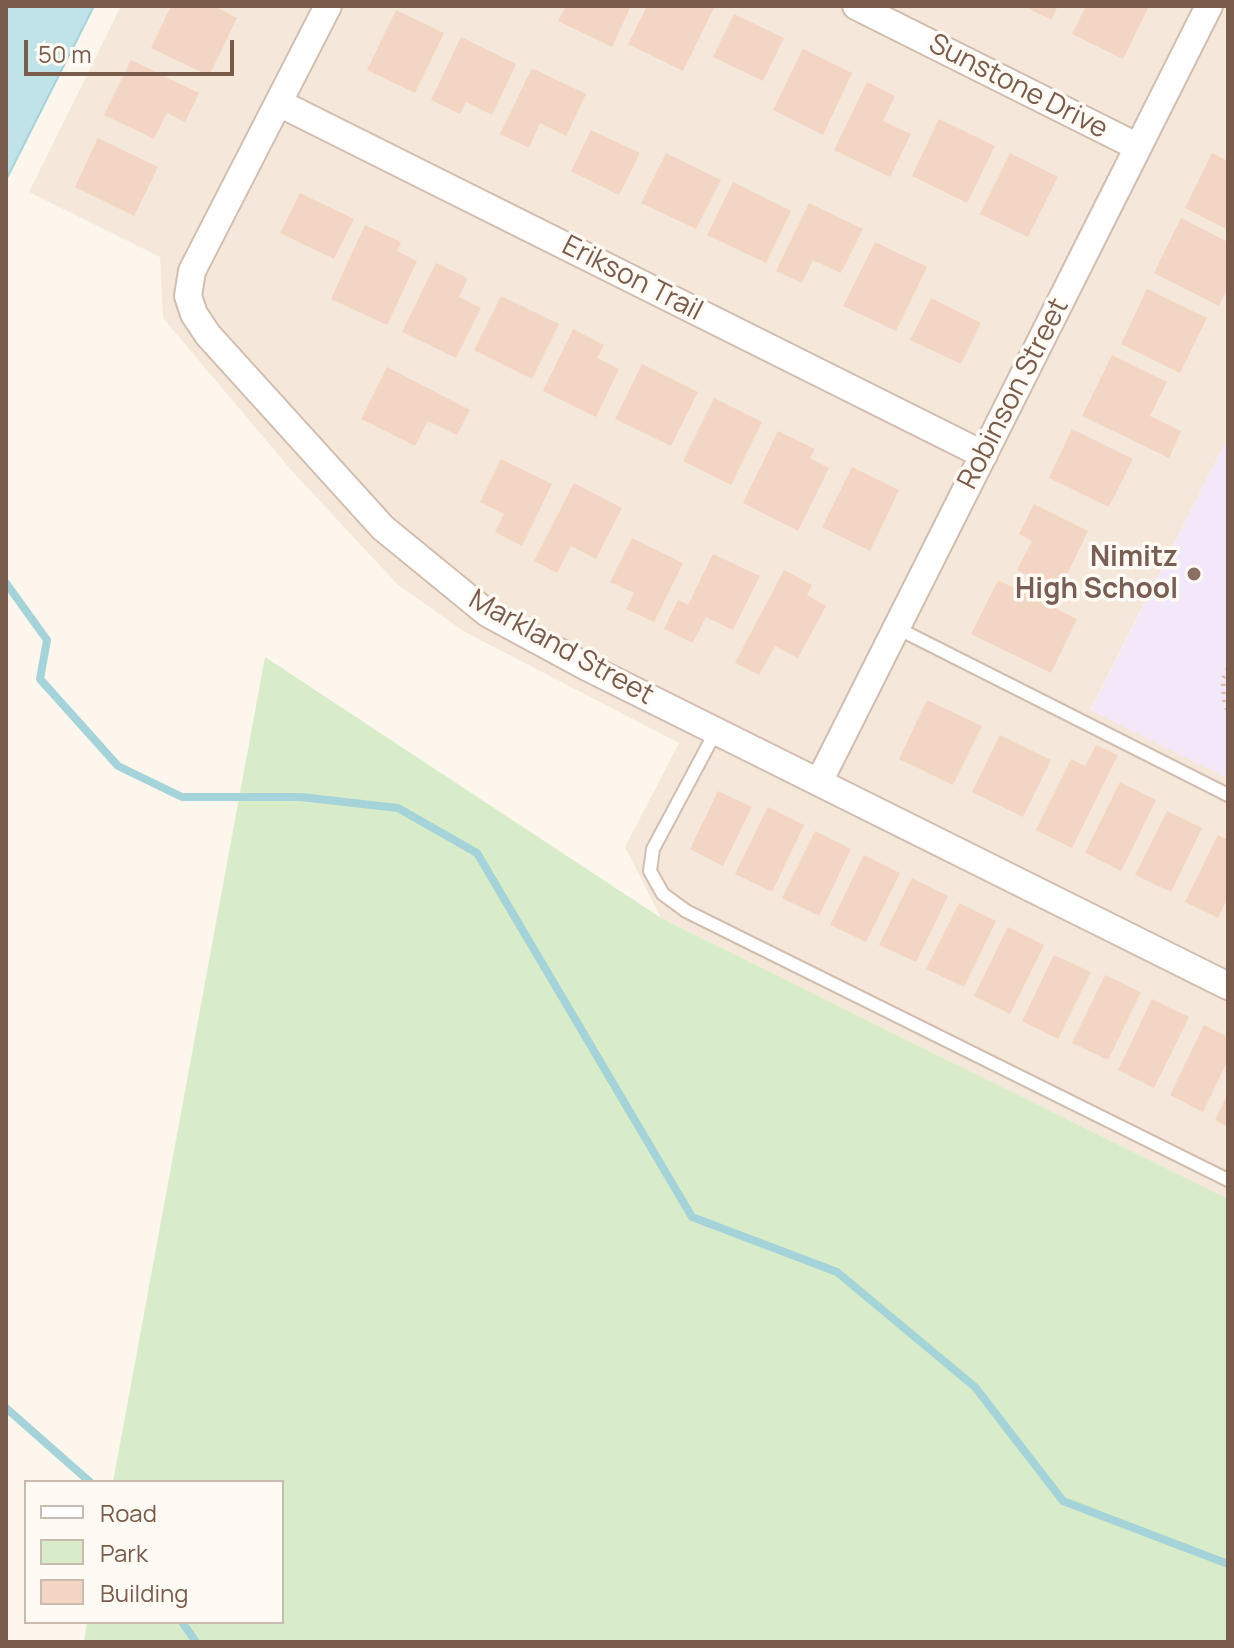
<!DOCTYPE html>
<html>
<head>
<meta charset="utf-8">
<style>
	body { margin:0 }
	#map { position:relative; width:1234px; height:1648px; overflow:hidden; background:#fdf6ec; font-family:Manrope,sans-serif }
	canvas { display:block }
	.frame { position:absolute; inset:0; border:8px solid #7a5c4d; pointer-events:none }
	.legend { position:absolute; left:24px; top:1480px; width:260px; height:144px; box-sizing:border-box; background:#fffaf3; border:2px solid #cabbb1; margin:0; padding:10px 14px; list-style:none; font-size:24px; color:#7a5c4d }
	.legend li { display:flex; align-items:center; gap:16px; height:40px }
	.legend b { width:40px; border:2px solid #cabbb1 }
	.scale { position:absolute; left:24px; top:40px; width:210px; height:36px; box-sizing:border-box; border:4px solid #7a5c4d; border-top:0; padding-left:10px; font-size:24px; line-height:28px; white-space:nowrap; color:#7a5c4d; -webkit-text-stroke:6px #fffaf3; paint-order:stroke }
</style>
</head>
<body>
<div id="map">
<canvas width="1234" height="1648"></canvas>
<div class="frame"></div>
<ul class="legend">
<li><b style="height:10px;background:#fff"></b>Road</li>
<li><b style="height:22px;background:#d8ecc9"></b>Park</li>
<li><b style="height:22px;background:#f3d5c3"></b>Building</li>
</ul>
<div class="scale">50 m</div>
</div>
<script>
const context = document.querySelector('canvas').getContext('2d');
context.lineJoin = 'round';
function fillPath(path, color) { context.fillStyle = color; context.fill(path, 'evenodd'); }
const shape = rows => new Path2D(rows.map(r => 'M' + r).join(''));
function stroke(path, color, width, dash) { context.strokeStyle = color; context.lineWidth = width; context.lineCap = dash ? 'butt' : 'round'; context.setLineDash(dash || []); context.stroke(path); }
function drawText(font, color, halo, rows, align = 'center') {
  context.font = font + ' Manrope,sans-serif'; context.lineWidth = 7; context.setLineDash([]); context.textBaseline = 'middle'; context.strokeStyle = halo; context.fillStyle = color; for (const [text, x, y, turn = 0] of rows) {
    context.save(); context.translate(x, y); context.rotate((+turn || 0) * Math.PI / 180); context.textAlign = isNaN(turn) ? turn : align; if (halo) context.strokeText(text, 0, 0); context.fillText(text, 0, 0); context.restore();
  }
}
const residential = shape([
	[121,6,1228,6,1228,437,1091,709,1228,778,1228,1199,661,918,625,847,679,743,465,632,398,585,292,471,163,318,160,257,29,192]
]);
const education = shape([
	[1228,437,1228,778,1091,710]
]);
const green = shape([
	[265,657,661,918,1228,1199,1228,1642,84,1642,87,1622,282,1622,282,1482,113,1482]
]);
const water = shape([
	[6,6,94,6,6,180,6,6]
]);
const stream = shape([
	[6,583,47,640,40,679,118,766,182,797,301,797,398,808,477,853,692,1217,837,1272,975,1387,1063,1501,1228,1564],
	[6,1408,90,1482],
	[182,1622,196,1642]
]);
const building = shape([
	[171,6,214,6,237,18,209,76,151,48],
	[566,6,631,6,612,47,558,21],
	[647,6,715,6,683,71,628,44],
	[1023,6,1058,6,1051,20],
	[1086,6,1149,6,1123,59,1072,34],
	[396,10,444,33,415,93,367,70],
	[734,14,784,38,763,81,713,57],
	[461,37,516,64,492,115,466,102,460,114,431,100],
	[803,49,852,73,823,135,773,110],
	[131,60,199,93,185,122,167,113,154,139,104,115],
	[532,68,586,94,566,136,540,123,529,148,500,134],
	[867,82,895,96,883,121,911,134,890,177,834,150],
	[939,119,995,146,967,203,912,176],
	[591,130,640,153,619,195,571,171],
	[98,138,158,167,134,216,75,187],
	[666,153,721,180,696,229,641,203],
	[1010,153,1058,177,1028,237,980,214],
	[1212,153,1228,161,1228,230,1185,208],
	[733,182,791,211,766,263,707,235],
	[300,193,354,219,334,259,280,233],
	[809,203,863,229,841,273,813,260,802,283,776,271],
	[1181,218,1228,242,1228,287,1219,306,1154,273],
	[365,225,401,242,397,251,417,261,387,325,331,299],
	[875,242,927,267,896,331,843,306],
	[436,263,468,278,459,297,481,308,456,358,402,332],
	[1147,289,1207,318,1180,373,1121,344],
	[501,296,559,324,532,379,474,350],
	[931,298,981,323,961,364,910,340],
	[573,329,604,345,597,358,619,369,596,417,543,391],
	[1112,355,1167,382,1150,416,1181,431,1169,458,1082,416],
	[642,364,698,392,671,446,615,419],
	[387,367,470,410,457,435,428,421,415,446,361,419],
	[714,398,762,422,731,485,683,461],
	[1072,429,1133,459,1109,507,1049,478],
	[778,431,815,449,810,458,829,468,798,531,743,503],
	[501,459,552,484,522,546,495,532,504,514,480,502],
	[852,467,899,490,870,551,822,527],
	[574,483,622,508,596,559,571,546,557,573,534,561],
	[1034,504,1088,531,1059,591,1017,570,1032,541,1019,534],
	[632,538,683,563,654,622,626,609,634,593,610,582],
	[713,554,760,576,733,630,706,617,693,643,664,629,678,600,688,605],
	[784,570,812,585,807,595,826,606,798,658,775,646,759,675,735,663],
	[998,580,1077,619,1051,673,971,634],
	[927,700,982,726,953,785,899,759],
	[1000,735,1051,760,1023,817,972,792],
	[1096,745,1118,755,1072,848,1036,830,1071,759,1085,766],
	[1120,782,1156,800,1121,871,1085,853],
	[718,791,752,807,723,866,690,849],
	[768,807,804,825,772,892,735,874],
	[1167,811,1202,828,1171,892,1135,875],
	[815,831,851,849,819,916,782,898],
	[1218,835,1228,840,1228,897,1218,918,1185,902],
	[864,855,900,873,866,942,830,925],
	[912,878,948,896,916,962,879,945],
	[959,903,996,921,964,987,926,969],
	[1008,927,1044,945,1010,1014,974,996],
	[1054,955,1091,972,1058,1039,1022,1021],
	[1105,975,1141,992,1108,1060,1072,1043],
	[1152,999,1189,1017,1154,1088,1118,1070],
	[1204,1025,1228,1037,1228,1060,1203,1112,1170,1095],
	[1228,1093,1228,1127,1215,1120]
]);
const path = shape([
	[1228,669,1223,680,1225,705,1228,710]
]);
const lane = shape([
	[897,628,1228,795],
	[716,731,653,849,650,871,663,894,686,911,1228,1180]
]);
const street = shape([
	[328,6,192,271,188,296,194,314,208,335,383,528,487,613,585,666,1228,986],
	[856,6,1138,147],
	[279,103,984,455],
	[819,782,1209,6]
]);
const markers = [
	[1194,574,8,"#8d6e63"]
];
const streetNames = [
	["Sunstone Drive",1018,87,27],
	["Erikson Trail",632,279,27],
	["Robinson Street",1014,394,-63],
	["Markland Street",561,648,29]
];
const educationNames = [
	["Nimitz",1178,558],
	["High School",1178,590]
];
fillPath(residential, '#f5e8da');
fillPath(education, '#f3e8fa');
fillPath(green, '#d8ecc9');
fillPath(water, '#bfe3e8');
stroke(water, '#a5d3da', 2);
stroke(stream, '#a5d3da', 8);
fillPath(building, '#f3d5c3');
stroke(lane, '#d1beb0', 16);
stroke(street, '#d1beb0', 30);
stroke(path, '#d9b8a5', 5, [2, 6]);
stroke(lane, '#fff', 12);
stroke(street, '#fff', 26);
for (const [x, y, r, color] of markers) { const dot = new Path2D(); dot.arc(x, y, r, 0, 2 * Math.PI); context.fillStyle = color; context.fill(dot); stroke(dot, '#fffaf3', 3); }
drawText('28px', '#7a5c4d', '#fffaf3', streetNames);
drawText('bold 28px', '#785e54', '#fffaf3', educationNames, 'right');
</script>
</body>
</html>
